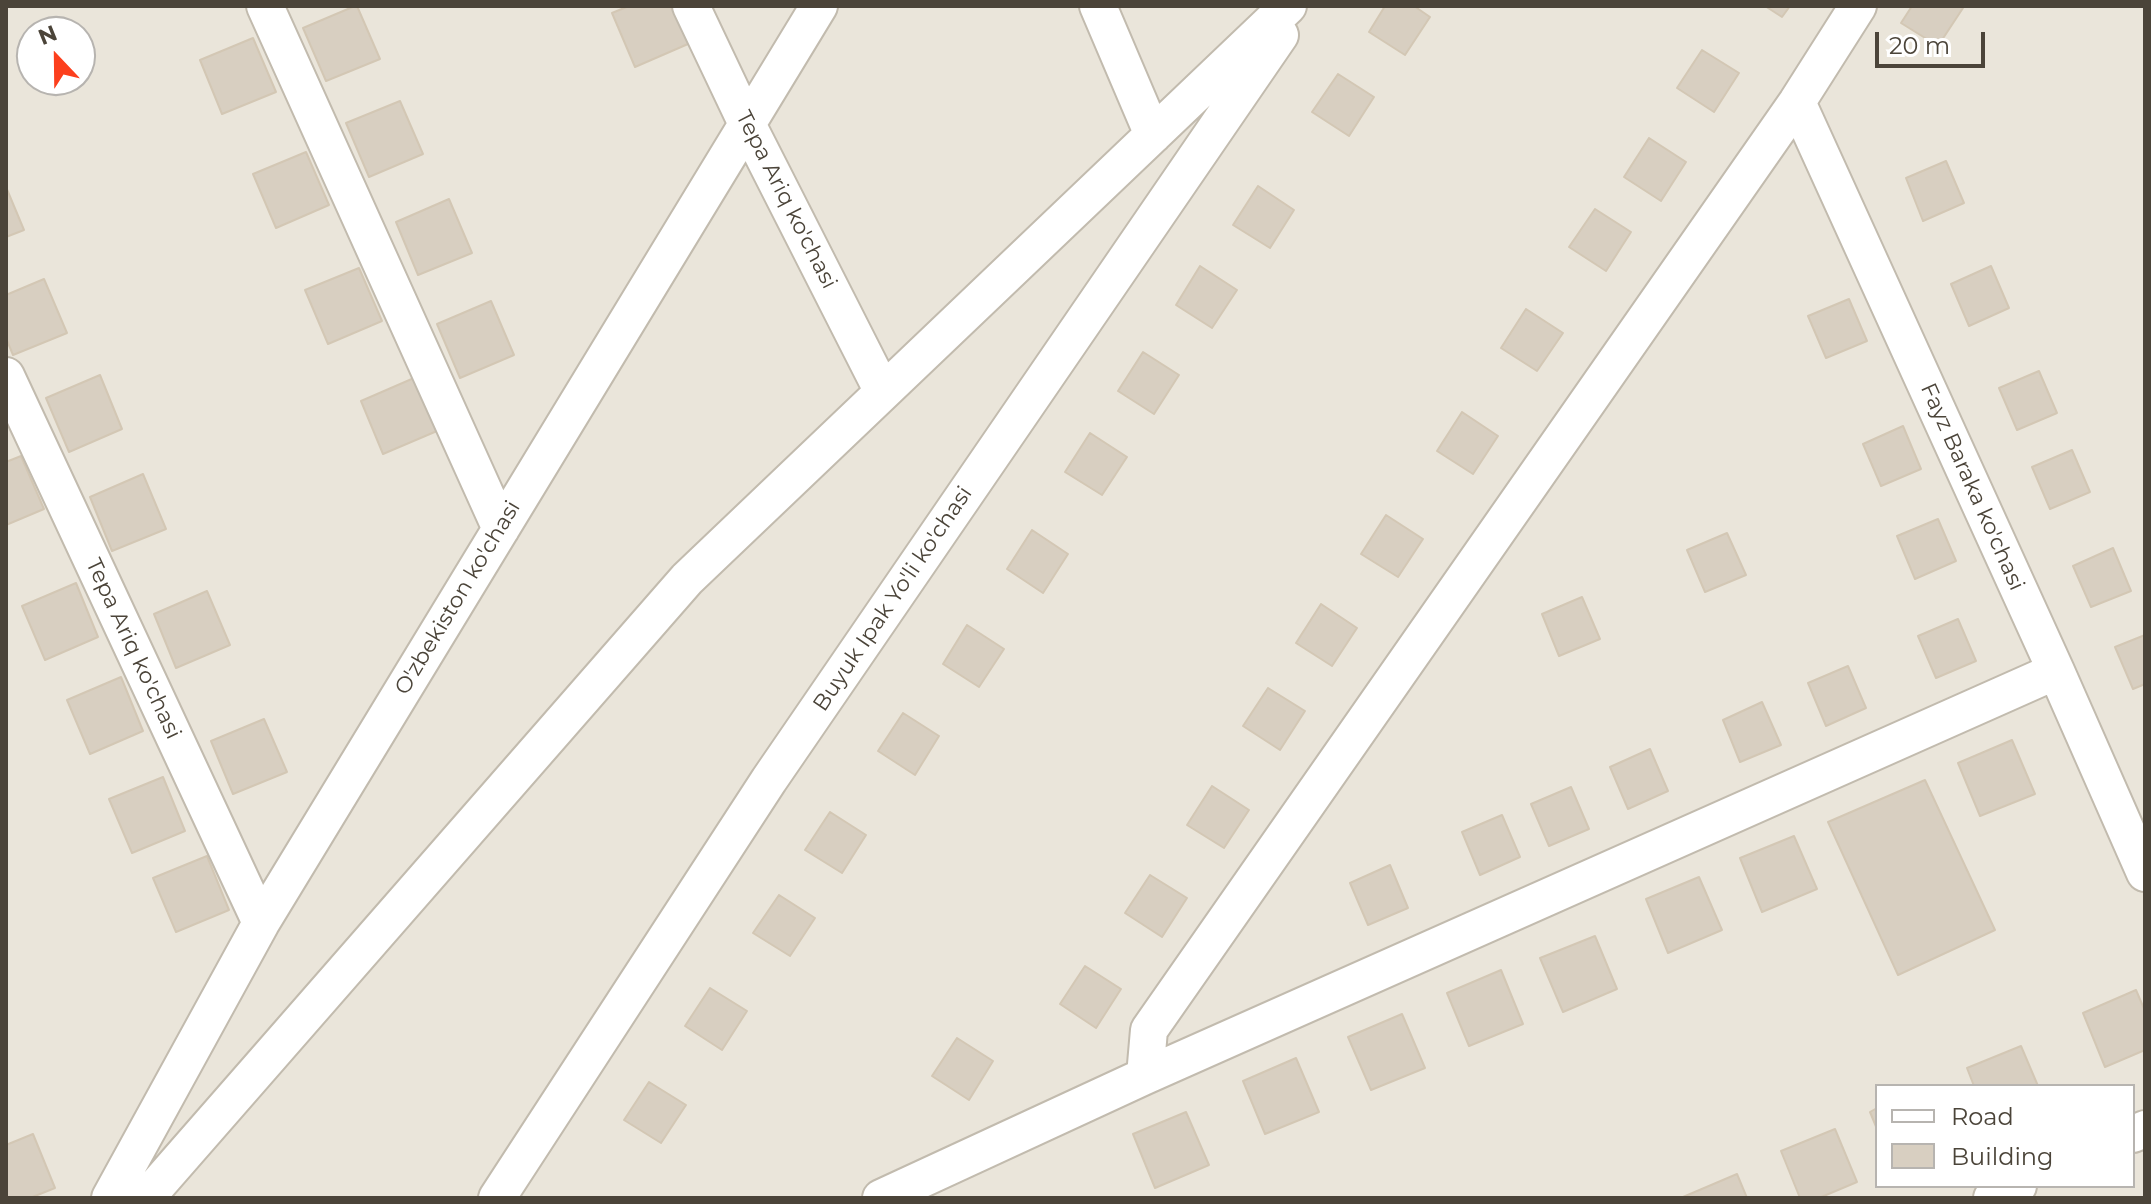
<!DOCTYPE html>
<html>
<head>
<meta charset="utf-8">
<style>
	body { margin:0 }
	#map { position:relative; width:2151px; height:1204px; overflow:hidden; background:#f6f3ec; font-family:Montserrat,sans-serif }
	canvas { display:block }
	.frame { position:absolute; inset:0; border:8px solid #4b4439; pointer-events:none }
	.legend { position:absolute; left:1875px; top:1084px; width:260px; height:104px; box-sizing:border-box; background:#fff; border:2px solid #b7b4b0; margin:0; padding:10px 14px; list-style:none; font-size:24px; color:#4b4439 }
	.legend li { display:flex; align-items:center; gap:16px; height:40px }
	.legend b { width:40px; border:2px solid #b7b4b0 }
	.north { position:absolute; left:16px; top:16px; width:80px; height:80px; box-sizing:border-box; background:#fff; border:2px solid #b7b4b0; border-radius:50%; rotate:338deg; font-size:22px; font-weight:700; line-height:32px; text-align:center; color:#4b4439 }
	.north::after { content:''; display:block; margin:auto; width:28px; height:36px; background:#fc3f1d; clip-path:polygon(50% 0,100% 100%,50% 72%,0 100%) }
	.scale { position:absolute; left:1875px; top:32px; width:110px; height:36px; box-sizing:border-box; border:4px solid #4b4439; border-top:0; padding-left:10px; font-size:24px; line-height:28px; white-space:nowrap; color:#4b4439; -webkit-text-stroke:6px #fff; paint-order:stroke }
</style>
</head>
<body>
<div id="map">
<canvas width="2151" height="1204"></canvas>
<div class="frame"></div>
<ul class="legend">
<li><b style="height:10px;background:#fff"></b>Road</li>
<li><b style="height:22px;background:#d8cfc1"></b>Building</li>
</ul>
<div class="north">N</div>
<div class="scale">20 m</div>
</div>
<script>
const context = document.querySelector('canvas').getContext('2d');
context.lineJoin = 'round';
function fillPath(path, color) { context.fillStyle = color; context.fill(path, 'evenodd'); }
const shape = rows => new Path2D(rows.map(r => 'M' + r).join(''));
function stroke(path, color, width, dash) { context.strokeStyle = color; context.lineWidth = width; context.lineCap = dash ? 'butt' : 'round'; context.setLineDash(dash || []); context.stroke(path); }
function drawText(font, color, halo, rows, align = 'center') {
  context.font = font + ' Montserrat,sans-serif'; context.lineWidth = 6; context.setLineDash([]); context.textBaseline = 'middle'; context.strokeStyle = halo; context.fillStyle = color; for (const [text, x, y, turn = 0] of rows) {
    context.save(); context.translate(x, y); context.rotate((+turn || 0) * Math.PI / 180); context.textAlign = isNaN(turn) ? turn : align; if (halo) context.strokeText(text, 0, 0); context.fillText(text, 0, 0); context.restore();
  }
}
const residential = shape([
	[6,6,2145,6,2145,1198,6,1198],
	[32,32,80,32,80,80,32,80],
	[1877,1086,2133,1086,2133,1186,1877,1186]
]);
const building = shape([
	[355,6,357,6,380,59,326,81,303,28,355,6],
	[629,6,673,6,688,44,635,67,612,13,629,6],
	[1385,6,1414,6,1430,17,1405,55,1369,32,1385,6],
	[1765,6,1790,6,1782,17,1765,6],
	[1912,6,1960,6,1963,8,1938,46,1901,23,1912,6],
	[253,38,276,92,222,114,200,60,253,38],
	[1702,50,1739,73,1714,112,1677,88,1702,50],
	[1338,74,1374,97,1349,136,1312,112,1338,74],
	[400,101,423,154,369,177,346,123,400,101],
	[1649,138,1686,162,1661,201,1624,177,1649,138],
	[306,152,329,205,276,228,253,174,306,152],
	[1946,161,1964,203,1923,221,1906,178,1946,161],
	[1258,186,1294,210,1270,248,1233,225,1258,186],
	[6,187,24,230,6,237,6,187],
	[449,199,472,253,418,275,396,222,449,199],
	[1595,209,1631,232,1606,271,1569,247,1595,209],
	[1200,266,1237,290,1212,328,1176,305,1200,266],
	[1991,266,2009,308,1969,326,1951,284,1991,266],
	[359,268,382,321,328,344,305,290,359,268],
	[44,279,67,333,13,355,6,338,6,295,44,279],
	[1849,299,1867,341,1826,358,1808,316,1849,299],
	[491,301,514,355,460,378,437,324,491,301],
	[1526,309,1563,333,1537,371,1501,348,1526,309],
	[1143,352,1179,375,1154,414,1118,391,1143,352],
	[2039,371,2057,413,2017,430,1999,388,2039,371],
	[100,375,122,429,69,452,46,398,100,375],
	[414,378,437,431,383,454,361,401,414,378],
	[1462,412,1498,436,1473,474,1437,451,1462,412],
	[1903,426,1921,469,1881,486,1863,444,1903,426],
	[1090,433,1127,457,1102,495,1065,472,1090,433],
	[2072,450,2090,492,2050,509,2032,467,2072,450],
	[21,456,44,509,6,525,6,462,21,456],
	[143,474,166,529,112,551,90,497,143,474],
	[1386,515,1423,539,1398,577,1361,554,1386,515],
	[1938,519,1956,561,1915,579,1897,536,1938,519],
	[1032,530,1068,554,1043,593,1007,569,1032,530],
	[1727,533,1746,575,1705,592,1687,550,1727,533],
	[2113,548,2131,591,2091,607,2073,566,2113,548],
	[76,583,98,637,45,660,22,606,76,583],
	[207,591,230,645,176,668,154,614,207,591],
	[1582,597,1600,639,1559,656,1542,614,1582,597],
	[1321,604,1357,628,1332,666,1296,643,1321,604],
	[1958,619,1976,661,1936,678,1918,636,1958,619],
	[967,625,1004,649,979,687,943,664,967,625],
	[2145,635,2145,684,2133,689,2115,647,2145,635],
	[1848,666,1866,708,1826,726,1808,683,1848,666],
	[121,677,143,731,90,754,67,700,121,677],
	[1268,688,1305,711,1280,750,1243,726,1268,688],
	[1762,702,1781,745,1740,762,1723,720,1762,702],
	[903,713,939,736,915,775,878,751,903,713],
	[264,719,287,772,233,794,211,741,264,719],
	[2012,740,2035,794,1980,816,1958,763,2012,740],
	[1650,749,1668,791,1628,809,1610,767,1650,749],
	[163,777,185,831,132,853,109,799,163,777],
	[1925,780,1995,930,1898,975,1828,822,1925,780],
	[1212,786,1249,810,1224,848,1187,825,1212,786],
	[1571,787,1589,829,1549,846,1531,804,1571,787],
	[830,812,866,835,842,873,805,850,830,812],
	[1502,815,1520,857,1480,875,1462,832,1502,815],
	[1794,836,1817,889,1762,912,1740,858,1794,836],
	[207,856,229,910,176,932,153,878,207,856],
	[1390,865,1408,908,1368,925,1350,883,1390,865],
	[1150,875,1187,898,1162,937,1125,913,1150,875],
	[1699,877,1722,930,1668,953,1646,899,1699,877],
	[779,895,815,918,790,956,753,933,779,895],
	[1595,936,1617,989,1563,1012,1540,958,1595,936],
	[1085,966,1121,989,1096,1028,1060,1004,1085,966],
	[1501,970,1523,1024,1469,1046,1447,993,1501,970],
	[710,988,747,1011,722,1050,685,1026,710,988],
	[2136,990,2145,1011,2145,1050,2105,1067,2083,1013,2136,990],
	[1402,1014,1425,1068,1371,1090,1348,1037,1402,1014],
	[957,1038,993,1061,969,1100,932,1076,957,1038],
	[2021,1046,2038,1086,1974,1086,1967,1068,2021,1046],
	[1296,1058,1319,1112,1265,1134,1243,1081,1296,1058],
	[649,1082,686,1105,661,1143,624,1120,649,1082],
	[1877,1108,1877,1129,1870,1112,1877,1108],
	[1186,1112,1209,1165,1155,1188,1133,1134,1186,1112],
	[1835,1129,1857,1182,1819,1198,1800,1198,1781,1151,1835,1129],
	[33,1134,55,1188,30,1198,6,1198,6,1145,33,1134],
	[1737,1174,1747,1198,1684,1198,1683,1197,1737,1174]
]);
const minor = shape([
	[265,6,501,529],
	[691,6,747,124,883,392],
	[1098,6,1153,135],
	[1797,102,2056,671,2145,873],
	[6,376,261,923],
	[1145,1076,1149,1030,1797,102,1858,6],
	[2133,1134,2145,1129],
	[110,1198,261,923,819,6],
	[146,1198,687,579,1288,6],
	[497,1198,769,780,1280,35],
	[881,1198,1145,1076,2056,671],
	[1992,1198,2018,1186]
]);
const streetNames = [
	["Tepa Ariq ko'chasi",786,200,63],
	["Fayz Baraka ko'chasi",1972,487,66],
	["O'zbekiston ko'chasi",458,598,-59],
	["Buyuk Ipak Yo'li ko'chasi",893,599,-56],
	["Tepa Ariq ko'chasi",133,649,65]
];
fillPath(residential, '#eae5da');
fillPath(building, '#d8cfc1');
stroke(building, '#d3c7b4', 2);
stroke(minor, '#c2bbae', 40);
stroke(minor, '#fff', 36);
drawText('22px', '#4b4439', '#fff', streetNames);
</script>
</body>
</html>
